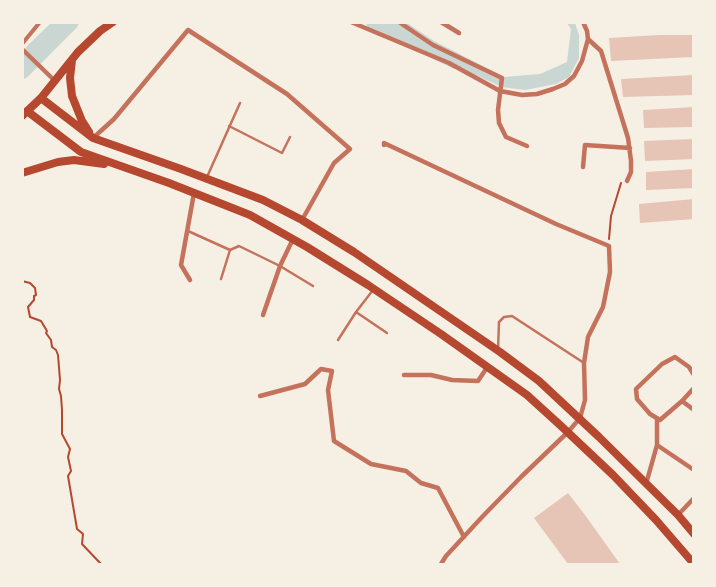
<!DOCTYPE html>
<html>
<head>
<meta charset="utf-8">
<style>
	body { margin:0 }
	#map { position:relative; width:716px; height:587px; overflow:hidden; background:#f6efe4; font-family:"Noto Sans",sans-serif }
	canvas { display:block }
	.frame { position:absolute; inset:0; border:24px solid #f6efe4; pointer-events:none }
</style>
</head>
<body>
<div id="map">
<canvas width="716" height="587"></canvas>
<div class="frame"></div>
</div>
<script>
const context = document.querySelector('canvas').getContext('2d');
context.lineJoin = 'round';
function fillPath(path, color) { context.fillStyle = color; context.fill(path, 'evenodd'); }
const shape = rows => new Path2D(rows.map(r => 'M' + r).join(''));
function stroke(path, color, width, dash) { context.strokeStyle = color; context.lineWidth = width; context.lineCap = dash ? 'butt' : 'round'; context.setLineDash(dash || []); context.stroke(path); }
const water = shape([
	[51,23,71,23,40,55,23,79,23,53,27,46],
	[368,23,407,23,434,41,504,77,540,74,567,62,571,29,567,23,575,23,579,35,579,58,569,77,556,84,525,90,502,87,471,73,413,39,400,28,377,27]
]);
const river = shape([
	[374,22,456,61],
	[22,71,71,22]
]);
const building = shape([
	[659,35,694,35,694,57,611,61,609,38],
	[694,75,694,95,623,97,621,79],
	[694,107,694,127,644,128,643,110],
	[694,139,694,159,645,161,644,141],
	[694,169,694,188,646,190,646,172],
	[694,199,694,219,640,223,639,204],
	[568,493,585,515,620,564,568,564,534,518]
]);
const path = shape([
	[609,239,611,216,621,183],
	[22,281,30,283,35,288,36,295,34,296,34,300,28,307,30,317,41,321,47,331,46,333,51,340,52,347,56,350,58,355,60,380,59,389,61,396,62,410,62,434,70,449,68,457,71,471,68,476,77,529,83,534,82,544,101,564]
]);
const service = shape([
	[229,126,282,153,290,137],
	[207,177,240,103],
	[188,231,230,250,239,246,280,266,313,286],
	[221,279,230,250],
	[356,312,387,333],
	[338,340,356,312,373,290],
	[498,350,499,322,504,317,512,316,584,363]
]);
const pedestrian = shape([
	[22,44,40,22]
]);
const minor = shape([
	[351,22,449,63,500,91,522,95,537,94,553,89,565,84,574,76,582,61,588,39,587,31,583,22],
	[399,22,433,45,502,78,498,110,499,123,506,137,527,146],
	[441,22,459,33],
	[588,39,601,51,628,138,631,161,631,172,627,181],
	[22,49,55,81],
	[93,138,114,119,188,30,287,94,350,149,334,163,302,220],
	[384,145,384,143,556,224,609,246,610,272,603,307,588,337,584,363,585,400,580,418,568,432,522,476,483,516,446,556,441,564],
	[583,167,585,145,630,148],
	[190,280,181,265,194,193],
	[263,315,280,266,293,239],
	[404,375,431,375,452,380,478,381,488,366],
	[694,375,689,367,675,357,662,364,636,389,637,399,650,414,660,420,682,401,694,388],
	[260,396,305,384,321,369,332,371,328,390,334,441,371,464,406,471,421,483,438,488,464,537],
	[682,401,694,410],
	[657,418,657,445,694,470],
	[646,484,657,445],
	[678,515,694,498]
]);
const primary = shape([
	[72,60,70,78,72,96,82,121,89,132],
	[41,98,93,138,181,169,263,200,302,220,354,252,500,352,539,381,599,437,678,515,694,534],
	[27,111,81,152,169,183,250,215,307,247,368,285,441,334,527,395,560,425,613,475,656,520,694,564],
	[22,116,41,98,78,52,100,31,113,22],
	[22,173,58,162,74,160,104,164]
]);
fillPath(water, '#c9d6d2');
stroke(river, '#c9d6d2', 16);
fillPath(building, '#e6c5b7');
stroke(path, '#b5482f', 2);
stroke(service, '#c5725c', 2.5);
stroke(pedestrian, '#c5725c', 4);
stroke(minor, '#c5725c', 4.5);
stroke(primary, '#b5482f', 8);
</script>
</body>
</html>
